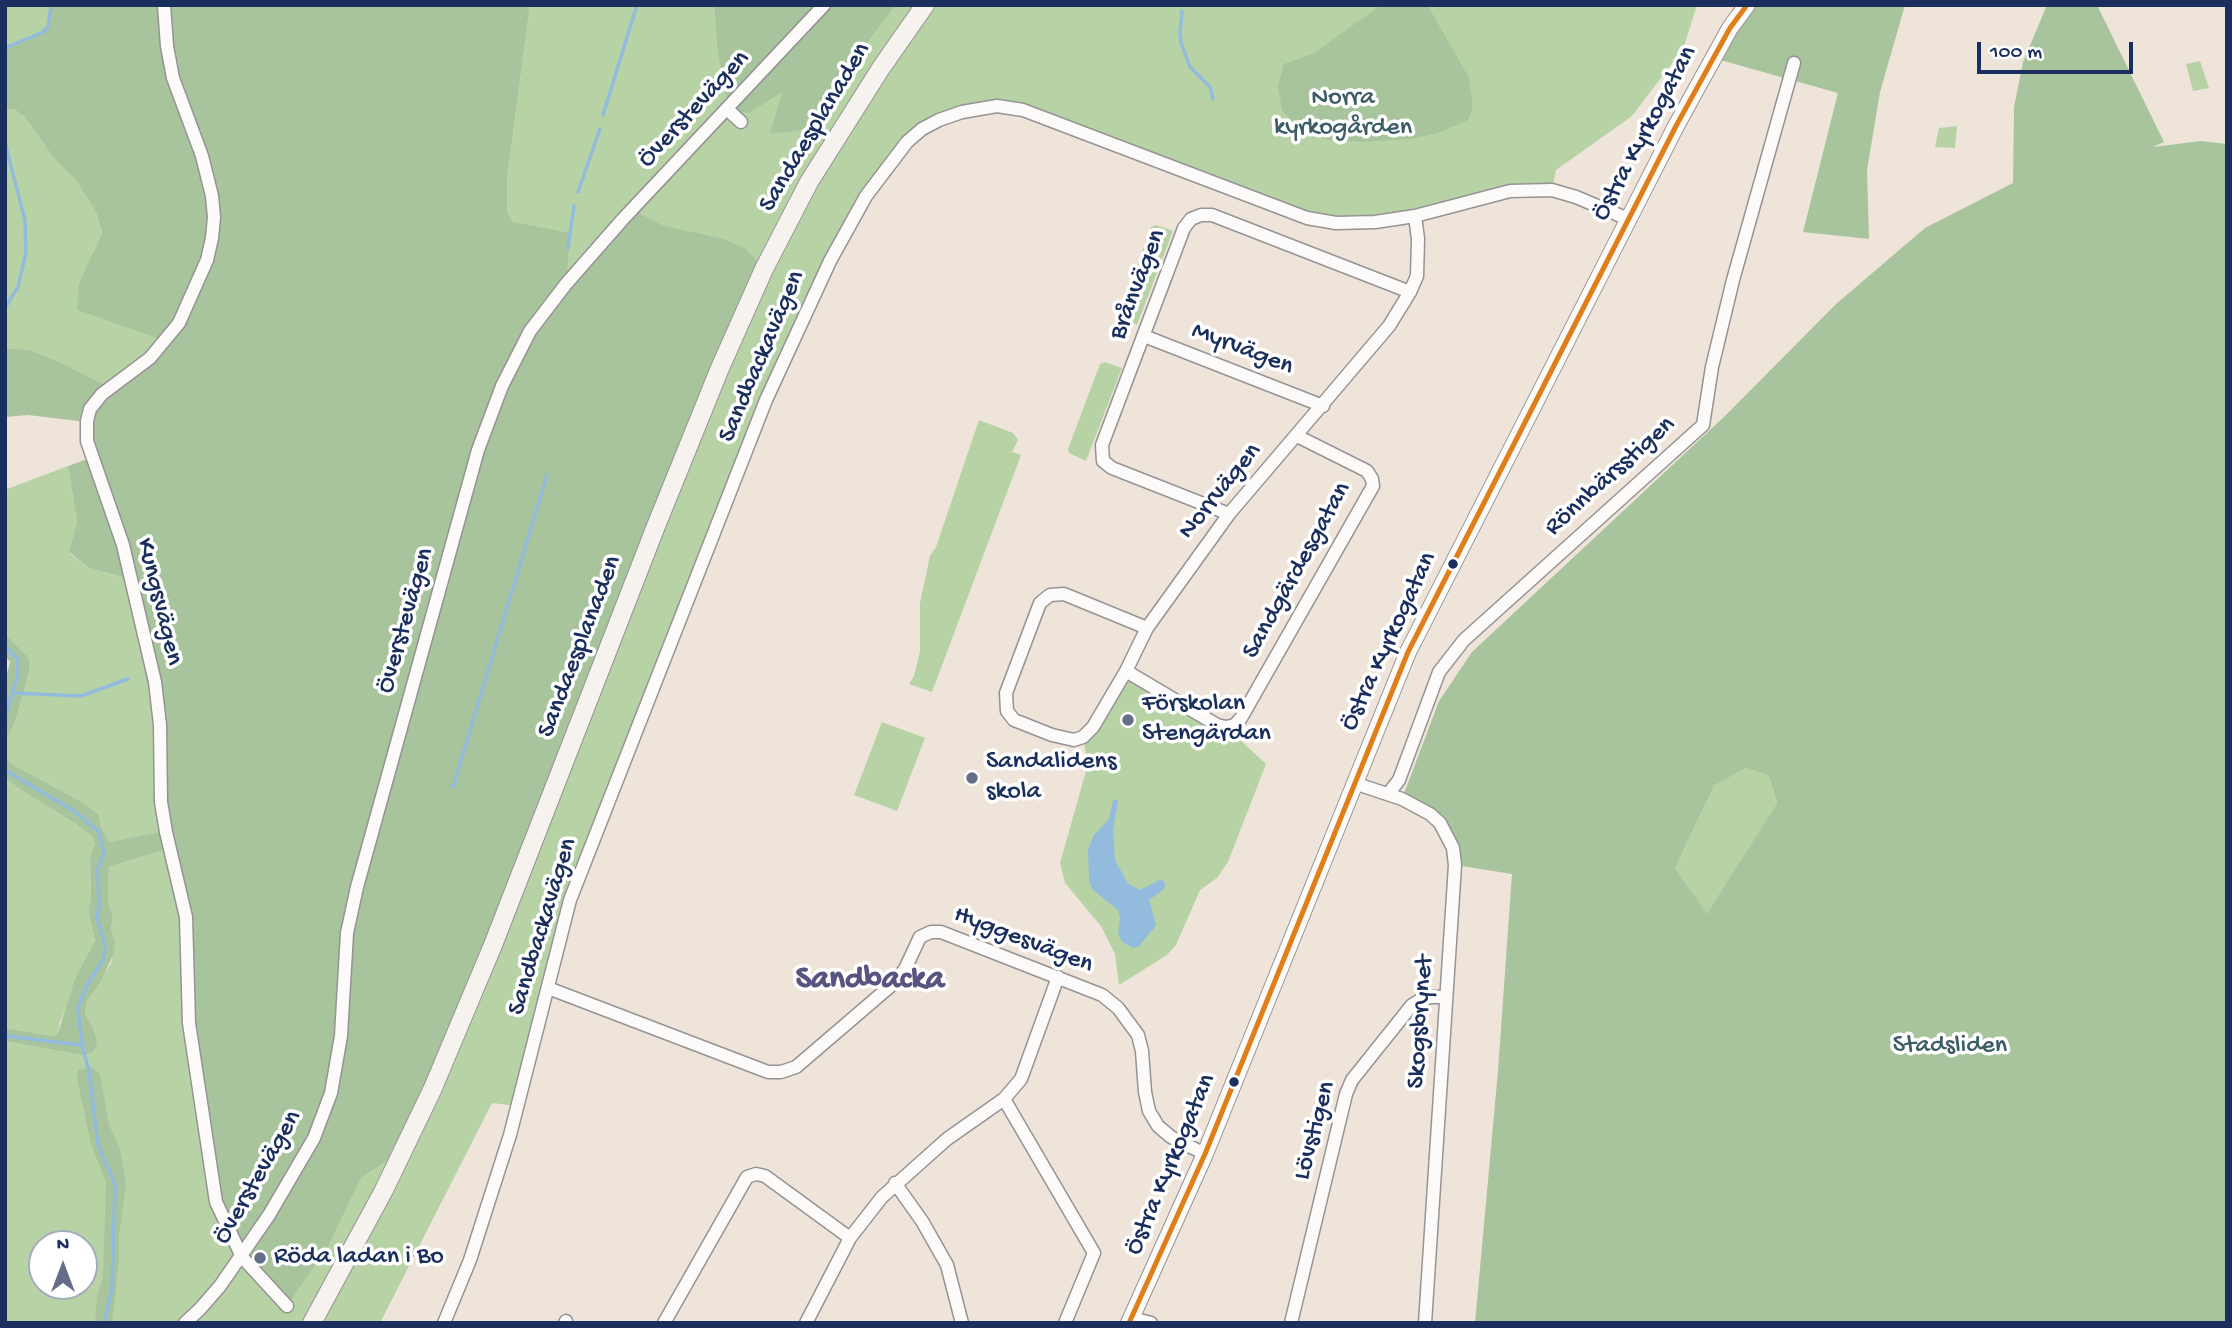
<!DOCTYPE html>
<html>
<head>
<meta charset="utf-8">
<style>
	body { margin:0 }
	#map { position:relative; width:2232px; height:1328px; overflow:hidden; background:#eee4d9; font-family:"Gochi Hand",sans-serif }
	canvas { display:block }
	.frame { position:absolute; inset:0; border:7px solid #1b2f5e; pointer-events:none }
	.north { position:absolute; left:28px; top:1230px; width:70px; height:70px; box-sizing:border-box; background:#fff; border:2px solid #a4acbf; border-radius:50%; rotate:0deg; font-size:19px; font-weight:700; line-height:28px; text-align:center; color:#1b2f5e }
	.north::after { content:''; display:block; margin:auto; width:24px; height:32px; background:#656e89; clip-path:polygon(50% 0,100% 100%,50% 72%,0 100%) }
	.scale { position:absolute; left:1977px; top:42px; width:156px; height:32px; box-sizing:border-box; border:4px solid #1b2f5e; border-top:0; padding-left:9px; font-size:21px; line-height:24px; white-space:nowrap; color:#1b2f5e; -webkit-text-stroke:5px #fff; paint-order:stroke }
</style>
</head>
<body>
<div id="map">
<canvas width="2232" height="1328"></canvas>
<div class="frame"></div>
<div class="north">N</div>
<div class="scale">100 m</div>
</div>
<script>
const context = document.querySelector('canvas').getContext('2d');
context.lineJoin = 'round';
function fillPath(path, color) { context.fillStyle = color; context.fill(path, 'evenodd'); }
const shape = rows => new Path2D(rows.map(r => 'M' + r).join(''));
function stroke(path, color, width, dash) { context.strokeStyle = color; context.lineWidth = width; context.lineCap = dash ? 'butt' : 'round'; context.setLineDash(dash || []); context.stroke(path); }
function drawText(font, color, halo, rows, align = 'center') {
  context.font = font + ' "Gochi Hand",sans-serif'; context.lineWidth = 7; context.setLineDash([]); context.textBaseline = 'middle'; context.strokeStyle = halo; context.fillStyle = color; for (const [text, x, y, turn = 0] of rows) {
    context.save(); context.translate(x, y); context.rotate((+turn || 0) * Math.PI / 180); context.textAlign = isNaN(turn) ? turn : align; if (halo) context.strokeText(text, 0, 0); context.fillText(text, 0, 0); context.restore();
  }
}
const green = shape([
	[5,5,51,5,48,27,43,32,5,48],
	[530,5,714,5,717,46,783,92,771,134,863,48,896,5,1697,5,1683,49,1632,116,1556,170,1552,190,1336,223,1023,110,962,112,907,142,816,289,585,860,518,1106,492,1103,380,1323,5,1323,5,1041,81,1055,94,1030,85,1013,87,1001,111,963,115,941,111,928,113,916,108,903,109,867,170,848,287,1305,327,1246,361,1178,404,1149,664,226,632,209,566,284,531,226,513,222,507,212,507,179],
	[42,1244,84,1244,84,1286,42,1286],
	[2200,61,2209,88,2193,91,2186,64],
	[14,109,25,117,55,160,75,179,96,212,102,234,93,252,166,341,111,388,64,364,30,350,5,348,5,110],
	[1957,126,1955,148,1935,147,1939,128],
	[1156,225,1173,231,1137,325,1121,317,1120,313,1151,227],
	[1105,362,1122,368,1086,461,1069,453,1068,449,1100,364],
	[979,420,1013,433,1018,440,1012,452,1021,455,932,692,909,684,914,676,920,651,920,603,930,556,936,547],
	[68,466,77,522,69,553,89,568,130,579,155,682,166,832,109,842,101,827,99,815,84,803,10,763,5,755,6,736,15,723,29,672,29,658,5,634,5,492,7,489],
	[1126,671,1226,727,1266,764,1228,862,1217,878,1200,890,1176,945,1167,955,1119,985,1115,954,1101,926,1065,883,1060,863,1088,764,1083,737],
	[882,722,925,738,897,811,854,795],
	[1746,768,1769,776,1777,803,1707,915,1675,868,1714,786],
	[5,778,18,788,76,824,93,837,95,844,90,857,91,897,88,910,95,942,60,1022,58,1033,53,1036,5,1028]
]);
const forest = shape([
	[51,5,530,5,507,179,507,212,513,222,570,233,566,283,632,209,664,226,724,239,746,249,764,269,403,1150,361,1178,328,1246,287,1306,242,1257,216,1202,197,1085,189,954,170,848,109,867,108,902,113,916,111,928,115,941,114,953,101,981,87,1001,85,1013,94,1030,97,1044,92,1053,81,1055,5,1041,5,1028,53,1036,58,1033,75,979,95,941,88,910,91,897,90,857,95,844,93,837,76,824,18,788,5,778,5,755,10,763,84,803,99,815,101,827,109,842,166,831,160,725,130,579,89,568,69,552,77,522,68,466,93,457,87,422,28,415,5,417,5,348,30,350,64,364,111,388,166,341,77,310,79,284,102,233,96,212,75,179,55,160,25,117,14,109,5,110,5,48,43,32,48,27],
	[714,5,896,5,863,48,816,121,801,130,770,134,782,92,749,113,735,112,728,108,717,46],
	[1381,5,1427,5,1429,8,1468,76,1472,97,1472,110,1468,120,1438,133,1411,139,1361,142,1327,140,1296,127,1282,110,1278,86,1284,64,1314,53],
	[1747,5,1905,5,1880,92,1867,170,1869,239,1803,232,1838,93,1713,58],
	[2047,5,2097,5,2164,142,2153,147,2201,141,2227,144,2227,1323,1475,1323,1498,1071,1512,874,1455,865,1448,836,1402,799,1439,701,1472,652,1725,416,1836,304,1925,228,2013,183,2014,107,2023,62],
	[1746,768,1769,776,1777,803,1707,914,1675,868,1714,786],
	[5,634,29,658,29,672,15,723,5,739,5,681,10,662,5,656],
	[92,1067,100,1074,109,1125,120,1150,126,1185,119,1236,119,1261,112,1323,95,1323,97,1297,103,1277,106,1182,91,1144,77,1078,78,1070]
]);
const water = shape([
	[1116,799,1118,802,1113,830,1115,860,1128,884,1140,890,1159,880,1164,881,1165,885,1164,889,1149,900,1156,924,1154,928,1139,946,1133,948,1122,942,1118,933,1120,918,1118,910,1093,890,1089,882,1088,849,1094,835,1109,819,1113,800]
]);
const stream = shape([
	[1182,11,1180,33,1181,43,1190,67,1210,87,1213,99],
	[5,48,43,32,48,27,51,5],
	[603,115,637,5],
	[5,143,25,220,26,252,18,287,5,308],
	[578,192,600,129],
	[568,248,574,206],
	[5,646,18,660,18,675,5,717],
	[13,693,81,696,128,679],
	[5,770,74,811,89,823,98,831,104,853,98,869,99,907,97,918,105,945,104,959,87,985,78,1008,82,1045,89,1071,98,1145,111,1174,115,1187,112,1289,104,1323],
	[453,787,547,475],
	[5,1036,82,1045]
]);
const minor = shape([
	[164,5,167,46,173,78,202,156,212,196,214,217,212,238,207,260,179,323,150,358,102,394,90,409,87,421,87,441,123,545,155,682,160,725,161,802,166,832,186,917,189,1023,216,1202,242,1257,287,1306],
	[727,109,741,122],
	[1144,336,1323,406],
	[1229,514,1112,468,1103,461,1102,445,1184,228,1191,219,1201,215,1212,215,1410,292],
	[1147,628,1064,594,1050,595,1040,603,1006,693,1007,711,1014,720,1052,735,1074,740,1083,737,1093,727,1126,671,1147,628,1229,514,1389,326,1410,292,1417,276,1418,239,1415,216],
	[1126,671,1217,725,1226,727,1235,725,1241,718,1373,486,1372,479,1367,471,1297,436],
	[1354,783,1402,799,1430,814,1440,823,1453,848,1455,865,1425,1323],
	[1388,794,1399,780,1439,672,1464,640,1703,425,1712,367,1733,280,1794,63],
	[548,988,768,1072,781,1072,796,1067,894,983,905,969,920,937,931,932,941,932,1102,995,1118,1008,1138,1035,1142,1051,1145,1092,1149,1111,1158,1126,1171,1137,1205,1154],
	[1004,1099,1094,1253,1065,1323],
	[895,1183,922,1221,947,1265,962,1323],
	[1132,1318,1151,1323],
	[185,1323,200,1309,220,1286,269,1215,314,1138,331,1093,341,1036,347,933,357,887,478,450,502,386,530,331,566,284,623,219,824,5],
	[444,1323,470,1260,510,1135,570,900,766,400,830,261,866,196,907,142,922,129,939,120,962,112,997,106,1023,110,1307,218,1336,223,1375,222,1415,216,1510,191,1552,190,1576,197,1628,219],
	[565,1323,566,1321],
	[664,1323,747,1177,756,1174,765,1176,850,1238],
	[806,1323,850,1238,882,1197,947,1139,1004,1099,1021,1079,1058,977],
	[1291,1323,1346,1094,1352,1080,1412,1005,1420,1000,1430,997,1446,997]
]);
const tertiary = shape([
	[1129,1323,1205,1154,1408,652,1676,126,1730,28,1747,5]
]);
const secondary = shape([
	[312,1323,384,1190,433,1088,493,945,656,526,720,368,764,269,809,182,881,68,925,5]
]);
const bus1 = shape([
	[1129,1323,1205,1154,1408,652,1676,126,1730,28,1747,5]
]);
const markers = [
	[1453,564,6,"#1b2f5e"],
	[1128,720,7,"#656e89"],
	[972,778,7,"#656e89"],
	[1234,1082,6,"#1b2f5e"],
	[260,1258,7,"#656e89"]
];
const parkNames = [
	["Norra",1343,99],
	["kyrkogården",1343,129],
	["Stadsliden",1950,1047]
];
const streetNames = [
	["Överstevägen",695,110,-47],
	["Sandaesplanaden",816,128,-59],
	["Östra Kyrkogatan",1646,134,-62],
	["Brånvägen",1139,285,-69],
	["Myrvägen",1242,350,21],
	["Sandbackavägen",763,357,-67],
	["Rönnbärsstigen",1611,477,-42],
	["Norrvägen",1221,492,-51],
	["Sandgärdesgatan",1298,571,-61],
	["Kungsvägen",158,602,76],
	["Överstevägen",407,621,-74],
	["Östra Kyrkogatan",1390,642,-65],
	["Sandaesplanaden",581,647,-69],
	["Sandbackavägen",544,927,-73],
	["Hyggesvägen",1023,941,21],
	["Skogsbrynet",1422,1022,-86],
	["Lövstigen",1316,1131,-75],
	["Östra Kyrkogatan",1172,1165,-67],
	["Överstevägen",259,1178,-60]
];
const poiNames = [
	["Förskolan",1142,705],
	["Stengärdan",1142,735],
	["Sandalidens",986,763],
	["skola",986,793],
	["Röda ladan i Bo",274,1258]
];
const districtNames = [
	["Sandbacka",870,981]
];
fillPath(green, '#b7d3a5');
fillPath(forest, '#a8c49c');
fillPath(water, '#93bbdd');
stroke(stream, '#93bbdd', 3.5);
stroke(minor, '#959395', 15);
stroke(tertiary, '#959395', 18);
stroke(secondary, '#959395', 20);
stroke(minor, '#fcfbf9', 12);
stroke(tertiary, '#fcfbf9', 16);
stroke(secondary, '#f6f2ee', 18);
stroke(bus1, '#e07e1a', 5);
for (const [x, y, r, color] of markers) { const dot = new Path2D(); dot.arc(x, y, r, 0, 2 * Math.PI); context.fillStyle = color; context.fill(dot); stroke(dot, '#fff', 2.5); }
drawText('26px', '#3c5c66', '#fff', parkNames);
drawText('26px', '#1b2f5e', '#fff', streetNames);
drawText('26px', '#1b2f5e', '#fff', poiNames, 'left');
drawText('bold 33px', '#58547f', '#fff', districtNames);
</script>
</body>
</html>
